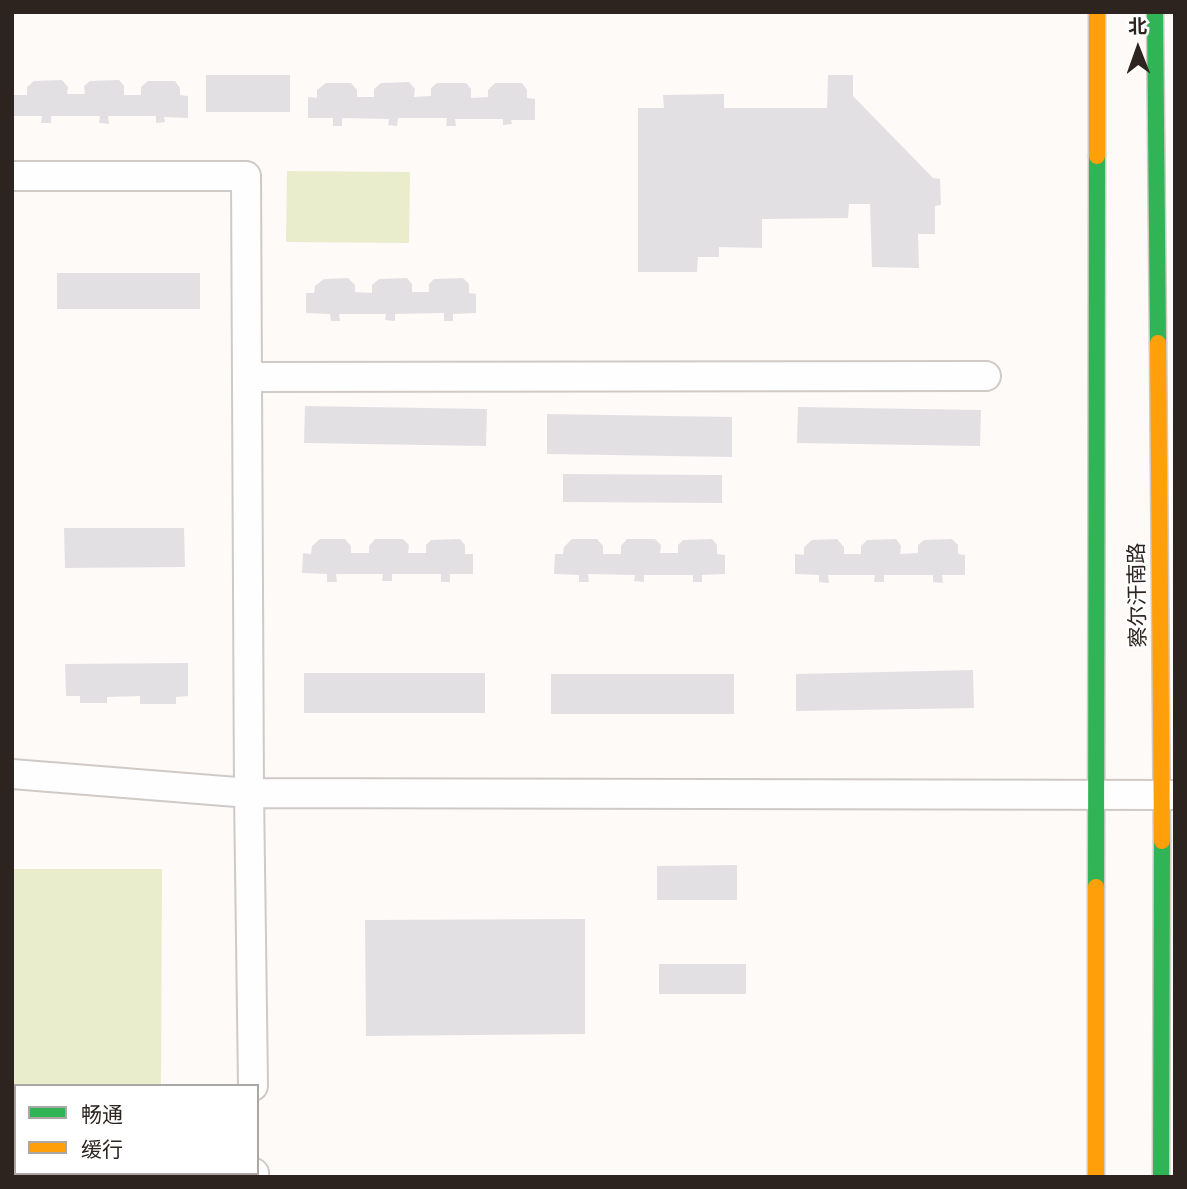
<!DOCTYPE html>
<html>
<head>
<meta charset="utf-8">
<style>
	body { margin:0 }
	#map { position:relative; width:1187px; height:1189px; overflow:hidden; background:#fdfaf8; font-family:"Sofia Sans Condensed","Noto Sans SC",sans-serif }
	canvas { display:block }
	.frame { position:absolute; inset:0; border:14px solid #2d241f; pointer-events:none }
	.legend { position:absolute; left:14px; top:1084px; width:245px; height:91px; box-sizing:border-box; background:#fff; border:2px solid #aba7a5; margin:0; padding:9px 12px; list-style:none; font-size:21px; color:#2d241f }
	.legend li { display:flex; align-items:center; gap:14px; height:35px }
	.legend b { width:35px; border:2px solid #aba7a5 }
	.north { position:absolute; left:1103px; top:14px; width:70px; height:70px; -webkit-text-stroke:5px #fff; paint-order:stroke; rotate:359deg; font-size:19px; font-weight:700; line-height:28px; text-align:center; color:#2d241f }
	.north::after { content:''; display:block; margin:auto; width:24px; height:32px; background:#2d241f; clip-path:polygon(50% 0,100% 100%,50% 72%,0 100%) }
</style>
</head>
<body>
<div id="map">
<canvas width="1187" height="1189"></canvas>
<div class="frame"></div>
<ul class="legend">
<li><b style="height:9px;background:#30b455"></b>畅通</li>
<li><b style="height:9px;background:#ff9f0a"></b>缓行</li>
</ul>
<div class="north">北</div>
</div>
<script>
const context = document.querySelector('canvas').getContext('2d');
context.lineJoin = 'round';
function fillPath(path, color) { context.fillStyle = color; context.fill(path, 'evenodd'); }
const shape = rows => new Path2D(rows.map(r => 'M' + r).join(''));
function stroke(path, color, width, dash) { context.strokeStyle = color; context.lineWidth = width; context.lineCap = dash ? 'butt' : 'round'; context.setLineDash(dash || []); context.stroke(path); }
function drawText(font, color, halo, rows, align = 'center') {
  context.font = font + ' "Sofia Sans Condensed","Noto Sans SC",sans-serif'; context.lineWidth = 5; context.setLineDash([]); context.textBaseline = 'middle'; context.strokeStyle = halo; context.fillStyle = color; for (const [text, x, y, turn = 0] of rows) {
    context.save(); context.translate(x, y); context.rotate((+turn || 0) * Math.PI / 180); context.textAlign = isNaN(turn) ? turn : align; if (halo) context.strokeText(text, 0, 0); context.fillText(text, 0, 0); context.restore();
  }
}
const green = shape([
	[287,171,410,172,409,243,286,242],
	[12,869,162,869,161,1086,16,1086,16,1173,160,1173,160,1177,12,1177]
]);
const water = shape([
	[16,1122,16,1173,28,1173,26,1177,12,1177,12,1124]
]);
const building = shape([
	[206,75,290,75,290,112,206,112],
	[828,75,853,75,853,96,933,178,940,179,941,205,935,206,935,234,918,234,919,268,872,267,870,204,849,204,848,218,762,219,762,248,719,247,719,257,698,257,697,272,638,272,638,108,664,108,663,95,724,94,724,108,827,108],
	[62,80,68,87,67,94,85,94,84,86,90,81,119,80,124,86,124,95,141,95,141,87,148,81,175,81,180,88,180,95,188,96,188,118,164,117,165,122,156,123,156,116,108,116,109,124,99,123,100,116,51,116,51,123,41,123,42,116,12,116,12,95,27,95,27,87,34,81],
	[409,82,415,89,414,97,431,96,431,88,437,83,466,83,471,89,471,98,488,97,488,90,495,83,522,83,527,90,527,98,535,99,535,120,511,120,512,124,503,125,503,119,455,119,456,126,446,126,447,118,398,118,397,126,388,125,389,119,342,118,342,126,333,126,333,118,308,118,308,97,317,98,317,90,326,83,351,83,357,90,357,97,374,97,374,89,381,83],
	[57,273,200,273,200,309,57,309],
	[348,278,355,285,355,292,372,293,372,285,379,279,407,278,412,284,412,292,429,292,429,284,434,279,463,278,469,284,469,293,476,294,476,313,453,314,453,321,444,321,444,313,395,314,395,321,385,320,386,314,339,314,340,321,331,321,330,314,306,313,306,293,314,293,315,286,324,279],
	[305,406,487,409,486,446,304,443],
	[798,407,981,410,980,446,797,443],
	[547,414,732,417,732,457,547,454],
	[563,474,722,475,722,503,563,502],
	[64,528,184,528,185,567,65,568],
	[320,539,345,539,351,546,351,553,369,553,369,546,375,539,403,539,409,545,408,553,426,553,426,545,431,540,460,539,465,545,465,554,473,554,473,574,450,574,450,582,441,582,441,574,392,574,392,581,382,581,383,574,336,574,337,582,327,582,327,574,302,573,303,553,311,554,312,546],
	[572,539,597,539,603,546,603,554,621,554,621,546,627,539,655,539,661,545,660,553,678,553,678,545,683,540,712,539,717,545,717,554,725,555,725,574,702,575,702,582,693,582,693,575,644,575,644,582,634,581,635,575,588,574,589,582,579,582,579,575,554,574,555,554,563,554,564,547],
	[837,539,844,547,844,554,861,554,861,546,867,540,896,539,901,546,900,554,918,553,918,545,924,540,952,539,958,545,958,554,965,555,965,575,942,575,943,583,933,582,933,575,884,575,884,582,874,582,875,575,828,575,829,583,819,582,819,575,795,574,795,554,804,555,804,547,812,540],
	[188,663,188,696,176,697,176,704,140,704,140,696,107,697,107,703,80,703,80,696,66,696,65,664],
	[973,670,974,708,796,711,796,674],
	[304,673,485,673,485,713,304,713],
	[551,674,734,674,734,714,551,714],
	[737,865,737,900,657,900,657,866],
	[585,919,585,1034,366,1036,365,920],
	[659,964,746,964,746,994,659,994]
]);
const street = shape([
	[12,176,246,176,249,793,253,1086],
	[247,377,986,376],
	[12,774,249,793,1175,795],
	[254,1173,254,1177]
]);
const fast = shape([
	[1155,12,1158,343],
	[1096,887,1097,156],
	[1161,1177,1162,841]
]);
const slow = shape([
	[1097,156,1097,12],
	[1158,343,1162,841],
	[1096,1177,1096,887]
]);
const streetNames = [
	["察尔汗南路",1139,595,-91]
];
fillPath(green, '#e9edcc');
fillPath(water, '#d5eefd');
fillPath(building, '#e3e0e3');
stroke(street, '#d0cac6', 32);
stroke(fast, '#d0cac6', 19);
stroke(slow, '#d0cac6', 19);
stroke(street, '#fffefe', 28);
stroke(fast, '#30b455', 16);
stroke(slow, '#ff9f0a', 16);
drawText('21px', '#2d241f', '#fff', streetNames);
</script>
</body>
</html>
